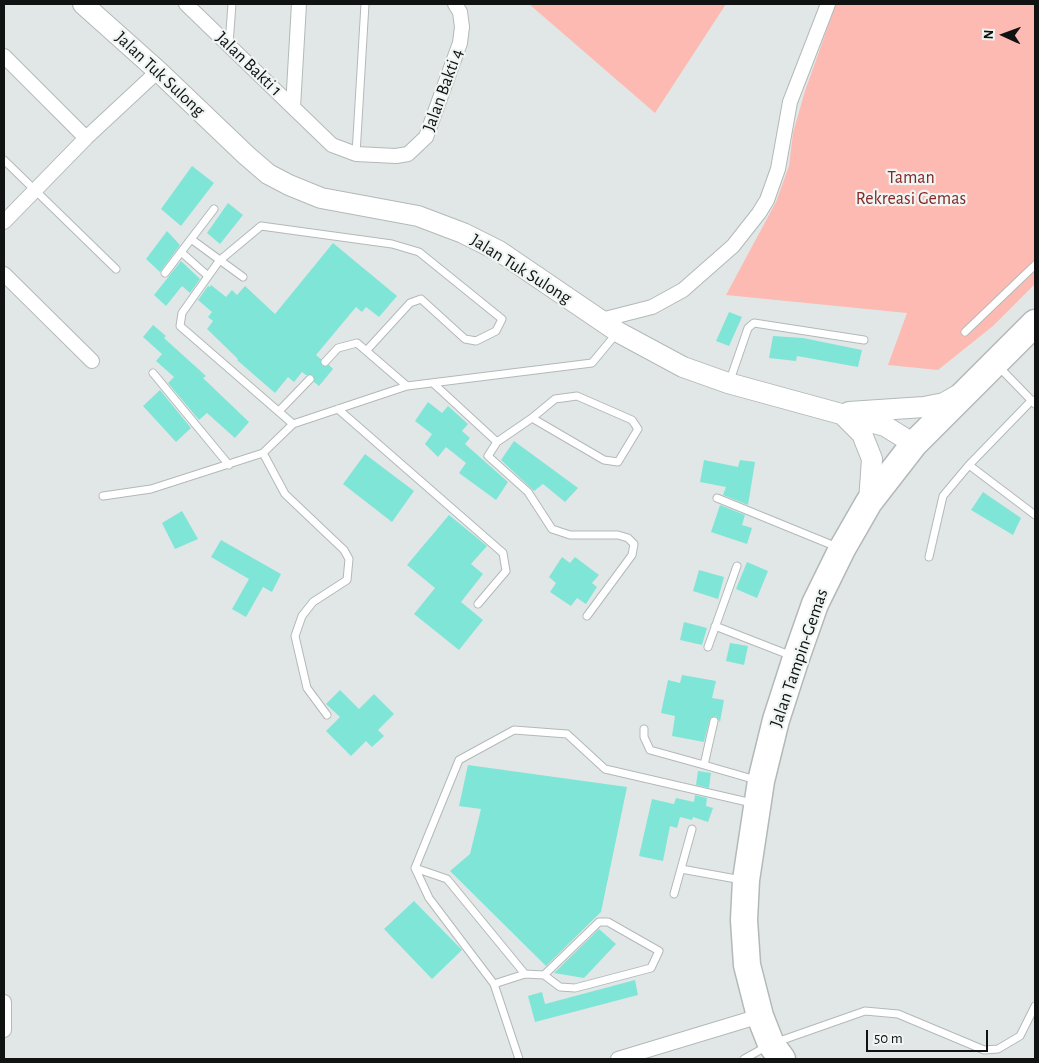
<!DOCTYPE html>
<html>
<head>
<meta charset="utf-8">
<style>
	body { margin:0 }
	#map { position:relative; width:1039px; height:1063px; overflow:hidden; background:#e1e7e6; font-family:"Alegreya Sans",sans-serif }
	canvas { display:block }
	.frame { position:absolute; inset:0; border:5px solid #111313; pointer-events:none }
	.north { position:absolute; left:979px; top:10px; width:50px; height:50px; -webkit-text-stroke:4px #eff5f3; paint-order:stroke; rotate:272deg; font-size:14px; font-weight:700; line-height:20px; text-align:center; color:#111313 }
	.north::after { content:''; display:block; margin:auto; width:18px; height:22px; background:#111313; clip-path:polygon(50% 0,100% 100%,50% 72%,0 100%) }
	.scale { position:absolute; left:866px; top:1030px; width:122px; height:22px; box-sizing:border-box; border:2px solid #111313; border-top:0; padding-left:6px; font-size:15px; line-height:18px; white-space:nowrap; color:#111313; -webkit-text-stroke:4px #eff5f3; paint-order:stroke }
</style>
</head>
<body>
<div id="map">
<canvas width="1039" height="1063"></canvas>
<div class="frame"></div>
<div class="north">N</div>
<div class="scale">50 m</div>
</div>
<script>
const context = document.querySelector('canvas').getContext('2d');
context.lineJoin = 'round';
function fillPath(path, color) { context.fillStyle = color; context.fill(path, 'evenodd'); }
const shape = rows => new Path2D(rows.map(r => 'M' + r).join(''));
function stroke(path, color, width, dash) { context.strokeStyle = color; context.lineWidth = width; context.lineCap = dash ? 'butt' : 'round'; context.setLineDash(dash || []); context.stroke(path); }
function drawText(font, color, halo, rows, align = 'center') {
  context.font = font + ' "Alegreya Sans",sans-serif'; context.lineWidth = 4.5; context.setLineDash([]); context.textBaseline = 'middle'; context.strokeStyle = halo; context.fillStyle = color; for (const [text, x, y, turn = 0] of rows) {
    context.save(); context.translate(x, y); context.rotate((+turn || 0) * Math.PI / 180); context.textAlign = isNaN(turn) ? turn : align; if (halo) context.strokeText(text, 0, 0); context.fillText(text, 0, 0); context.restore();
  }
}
const green = shape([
	[529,4,726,4,655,113],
	[836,4,1035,4,1035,284,993,326,938,370,888,365,907,313,726,295,776,202,789,166,793,133,805,91]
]);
const building = shape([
	[192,166,214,183,181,226,161,209],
	[228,203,243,215,220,244,207,233],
	[167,231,180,245,160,272,146,259],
	[333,243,397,296,379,317,366,307,362,312,356,307,316,355,321,359,322,366,329,365,333,369,319,386,314,382,313,375,306,375,302,372,294,382,288,377,275,393,237,360,238,359,207,329,213,321,208,317,212,312,198,300,208,286,210,287,211,285,226,297,232,290,237,295,245,286,275,314],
	[181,261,200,279,190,293,182,286,166,306,154,295],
	[729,312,742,317,729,346,716,341],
	[153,325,166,336,164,338,206,376,203,378,249,422,235,438,207,413,199,420,168,383,174,377,156,361,162,354,143,337],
	[773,336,803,338,862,350,858,367,797,356,796,361,769,358],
	[160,390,191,428,176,442,143,406],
	[428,402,442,413,448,406,468,424,462,431,470,438,465,444,508,482,496,500,459,473,466,463,446,447,438,457,425,444,432,434,415,421],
	[514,441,578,488,565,502,543,484,534,491,501,460],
	[365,454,414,491,392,522,343,484],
	[704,460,738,467,740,460,755,462,748,505,723,495,726,487,700,482],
	[983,492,1021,518,1013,535,971,510],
	[720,505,745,515,742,525,752,528,747,544,711,532],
	[182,511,198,539,175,549,162,523],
	[449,515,487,546,471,564,483,574,461,602,483,620,459,650,414,614,435,588,407,565],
	[221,540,281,574,272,592,263,587,246,617,232,609,249,579,211,557],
	[562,557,570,563,575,557,599,575,592,583,597,587,586,604,577,598,571,606,550,592,556,583,549,577],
	[747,562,768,571,757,598,736,589],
	[699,570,724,577,718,599,693,591],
	[684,622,707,628,702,645,680,640],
	[730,643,748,646,744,665,726,661],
	[682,675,716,681,712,698,724,700,720,722,716,716,710,718,704,742,672,736,675,716,661,713,668,680,680,683],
	[340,690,359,709,374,694,394,714,378,730,384,736,372,747,366,741,351,756,326,731,340,717,326,704],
	[468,765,627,787,601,912,546,966,450,871,470,854,481,809,459,806],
	[698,771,711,773,709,788,696,785],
	[695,795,707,798,706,806,713,808,708,822,693,817,692,820,680,817,677,828,670,826,663,861,639,856,652,799,674,804,676,798,694,802],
	[414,901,462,950,432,979,384,929],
	[599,929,616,944,584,978,554,973],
	[635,980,638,995,535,1022,528,996,542,992,545,1004]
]);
const lane = shape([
	[229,44,232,4],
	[356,154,365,4],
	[4,160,116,269],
	[191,239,243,277],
	[181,252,208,276],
	[165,273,214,209],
	[965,332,1035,265],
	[325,362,338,348,357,343,407,386],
	[999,367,1035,404],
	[153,373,229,465],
	[433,383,497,442,488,456,528,492,552,529,570,535,618,535,628,538,634,544,632,555,587,616],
	[729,383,748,328,754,323,864,340],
	[338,409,503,553,506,571,478,604],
	[280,410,310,379],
	[293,424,180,326,182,313,219,261,261,226,392,244,419,252,502,319,496,331,476,341,465,339,421,299,410,303,367,350],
	[497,442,532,418,555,399,577,396,632,420,638,429,618,462,604,460,532,418],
	[263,453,285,494,344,550,349,559,347,580,313,602,302,616,295,636,307,688,327,715],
	[969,465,1035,515],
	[103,496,151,489,263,453,293,424,407,386,592,363,616,334],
	[717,498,837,547],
	[929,557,943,496,969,465,1032,400],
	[715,626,792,656],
	[708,647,737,566],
	[644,729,644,737,650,750,704,765,714,721],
	[704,765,756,780],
	[415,868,447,879,525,974],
	[681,869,742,880],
	[674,894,692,829],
	[494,984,525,974,544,975,560,987,575,988,651,968,659,951,608,922,599,922,544,975],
	[519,1059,494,984,429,898,415,868,459,760,514,730,567,734,605,769,752,803],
	[744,1059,771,1044,865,1011,898,1014,984,1050,998,1049,1020,1036,1035,1006]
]);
const street = shape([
	[186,4,332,145,356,154,396,156,408,154,426,137,460,43,462,27,460,12,455,4],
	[4,56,86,138],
	[293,107,299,4],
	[4,222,86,138,158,71],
	[4,274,92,361],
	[601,320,652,307,683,290,733,246,759,213,767,200,778,169,790,102,828,4],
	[4,1002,4,1030],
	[618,1059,760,1016]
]);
const secondary = shape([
	[83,4,158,71,246,155,268,174,289,185,321,198,418,216,463,233,499,251,618,332,683,367,728,383,885,426,914,444],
	[849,412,924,407,944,403,958,395],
	[844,416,862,434,872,459,869,502]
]);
const highway = shape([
	[782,1059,771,1044,760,1016,747,965,744,920,746,880,761,781,776,720,796,658,815,604,842,549,869,502,914,444,1035,323]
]);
const streetNames = [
	["Jalan Bakti 1",249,64,44],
	["Jalan Tuk Sulong",160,74,43],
	["Jalan Bakti 4",443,90,-70],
	["Jalan Tuk Sulong",521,269,32],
	["Jalan Tampin-Gemas",799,658,-71]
];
const parkNames = [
	["Taman",911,178],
	["Rekreasi Gemas",911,199]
];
fillPath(green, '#fdbab3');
fillPath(building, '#7fe5d7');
stroke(lane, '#b3b9b8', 9);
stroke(street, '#b3b9b8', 16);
stroke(secondary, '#b3b9b8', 22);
stroke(highway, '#b3b9b8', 29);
stroke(lane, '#fff', 7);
stroke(street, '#fff', 14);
stroke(secondary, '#fff', 20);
stroke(highway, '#fff', 26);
drawText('18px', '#111313', '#eff5f3', streetNames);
drawText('18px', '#842725', '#eff5f3', parkNames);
</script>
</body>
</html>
